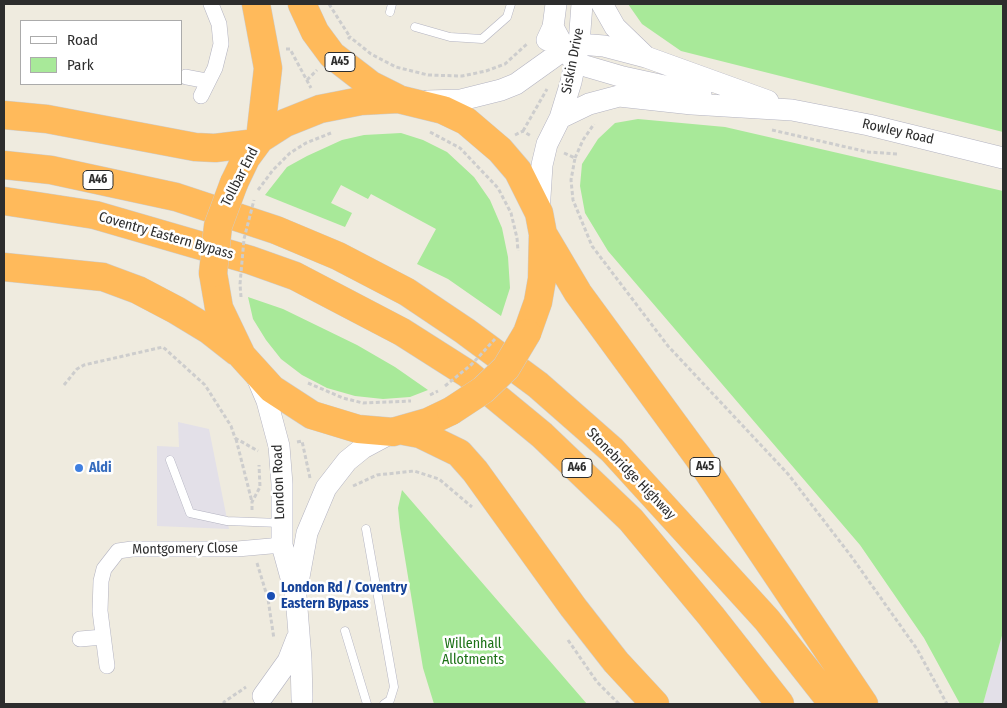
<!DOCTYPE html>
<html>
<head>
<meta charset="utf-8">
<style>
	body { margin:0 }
	#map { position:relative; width:1007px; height:708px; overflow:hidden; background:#efebdf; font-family:"Fira Sans Condensed",sans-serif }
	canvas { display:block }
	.frame { position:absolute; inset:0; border:5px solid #2d2d2d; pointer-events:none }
	.legend { position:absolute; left:20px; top:20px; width:162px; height:65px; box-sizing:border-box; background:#fff; border:1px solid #ababab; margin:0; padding:6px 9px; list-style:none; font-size:15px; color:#2d2d2d }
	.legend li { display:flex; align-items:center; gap:10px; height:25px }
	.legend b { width:25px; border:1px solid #ababab }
</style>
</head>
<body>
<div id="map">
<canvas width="1007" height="708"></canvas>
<div class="frame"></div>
<ul class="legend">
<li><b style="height:6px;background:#fff"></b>Road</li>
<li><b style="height:14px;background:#a8e999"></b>Park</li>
</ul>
</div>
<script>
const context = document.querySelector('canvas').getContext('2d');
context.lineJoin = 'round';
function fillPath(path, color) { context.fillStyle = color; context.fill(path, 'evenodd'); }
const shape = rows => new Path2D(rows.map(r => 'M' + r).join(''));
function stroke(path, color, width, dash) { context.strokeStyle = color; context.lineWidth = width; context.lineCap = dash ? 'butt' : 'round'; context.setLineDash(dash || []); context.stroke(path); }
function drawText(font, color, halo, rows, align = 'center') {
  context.font = font + ' "Fira Sans Condensed",sans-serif'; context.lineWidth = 5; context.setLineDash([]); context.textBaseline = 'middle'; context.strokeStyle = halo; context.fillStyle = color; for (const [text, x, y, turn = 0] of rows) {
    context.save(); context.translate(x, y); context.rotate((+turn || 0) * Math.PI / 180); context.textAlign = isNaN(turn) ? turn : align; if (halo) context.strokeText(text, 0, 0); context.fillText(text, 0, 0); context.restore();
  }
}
const industrial = shape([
	[178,422,209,429,229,529,157,526,157,446,179,447],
	[1003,632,1003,704,983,704,1002,635]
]);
const green = shape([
	[628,4,1003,4,1003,132,681,51,642,24],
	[638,119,725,127,1003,191,1003,632,983,704,960,704,924,638,860,545,608,251,585,213,580,186,582,164,598,139,615,123],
	[401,133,423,140,447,152,474,177,490,200,502,228,508,257,510,288,501,316,448,279,417,264,436,229,371,194,368,199,341,185,331,203,352,213,345,227,265,195,287,167,307,156,342,140,364,135],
	[248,297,283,309,357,345,395,367,428,390,410,397,383,399,355,396,327,388,302,375,281,359,266,340,253,319],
	[402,490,587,704,434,704,423,668,400,528,398,508]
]);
const path = shape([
	[329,4,350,37],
	[348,39,350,37,371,54,396,67,428,75,462,76,486,71,505,64,528,43],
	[286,49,290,49,311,88],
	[307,80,317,70],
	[772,130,868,152,898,154],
	[523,131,547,89],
	[430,132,460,148,498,188,511,213,517,238,518,251],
	[515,135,523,131,531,136],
	[564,153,575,158,571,180,573,200,592,246,668,346,788,474,851,556,917,649,947,704],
	[575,158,583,140,594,124],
	[258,190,273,170,290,153,306,143,331,133],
	[308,383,343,398,363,403,411,401],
	[64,385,77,369,84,365,163,347,205,385,231,426,235,438,258,451],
	[236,439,252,502],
	[297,442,302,441,310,478],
	[353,486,377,475,414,471,439,479,472,507],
	[252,510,252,502,260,487,259,465],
	[257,563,268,599,274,639],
	[568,640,597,682,619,704],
	[224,704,224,702,246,687]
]);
const lane = shape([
	[390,12,392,4],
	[415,27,450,37,482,39,507,17,511,4],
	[170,460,190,513,227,521,280,523],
	[366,529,394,687,390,700,384,704],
	[345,631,367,704]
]);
const street = shape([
	[186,77,207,81],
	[201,96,215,68,221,44,219,24,211,4],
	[80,639,103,637],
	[107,666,100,611,101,581,104,569,118,551,132,549,237,549,282,545]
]);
const secondary = shape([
	[602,4,615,27,644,55],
	[553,27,565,49,575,63,623,77,701,94],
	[547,40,553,27,556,4],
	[427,101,461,100,501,90,516,84,565,49,579,44,604,46,646,57,768,101],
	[560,118,589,104,619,96,692,104,792,110,869,125,1003,158],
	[539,213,542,165,547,144,560,118,571,82,579,44,582,4],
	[256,375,267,401,279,446,282,484,282,545,296,596,301,659,302,699],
	[297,588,307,533,326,488,347,461,363,448,393,432],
	[263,696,288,661,297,638]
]);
const highway = shape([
	[256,4,268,68,260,139],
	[302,4,315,32,332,55,371,85,397,98],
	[4,115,47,119,195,147,215,148,256,143],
	[4,165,51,170,176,197,276,230,338,256,407,292,465,331,538,385,612,450,767,620,833,704],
	[234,183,246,158,260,139,285,123,320,109,361,101,398,99,443,110,466,121,500,150,518,171,539,213,543,234,542,279,538,302,527,333],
	[4,201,95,215,250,260,295,276,402,332,468,374,542,435,631,520,711,616,780,704],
	[543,234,578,293,698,457,864,704],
	[4,267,103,277,138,290,176,310,209,330,237,352],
	[213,273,219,308,242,356,272,389,312,415,358,429,393,432,428,422,451,411],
	[404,431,420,434,459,453,475,471,573,607,616,662,655,704]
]);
const pathBridge = shape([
	[241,297,240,284,244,239,254,200],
	[445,386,472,364,495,339],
	[430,395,438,391]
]);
const highwayBridge = shape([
	[213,273,218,226,234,183],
	[451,411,483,390,506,368,527,333]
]);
const markers = [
	[79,468,5,"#3f7fe0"],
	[271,596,5,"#1a4fb4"]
];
const shields = [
	[340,62,30],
	[98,180,30],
	[705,467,30],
	[577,468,30]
];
const shieldNames = [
	["A45",340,62],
	["A46",98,180],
	["A45",705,467],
	["A46",577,468]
];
const streetNames = [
	["Siskin Drive",573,61,-79],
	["Rowley Road",898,132,13],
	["Tollbar End",240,177,-63],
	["Coventry Eastern Bypass",166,236,16],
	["Stonebridge Highway",631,474,46],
	["London Road",279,482,-92],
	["Montgomery Close",185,549,-1]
];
const shopNames = [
	["Aldi",89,468]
];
const transitNames = [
	["London Rd / Coventry",281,588],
	["Eastern Bypass",281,604]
];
const parkNames = [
	["Willenhall",473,644],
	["Allotments",473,660]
];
fillPath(industrial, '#e3e0e8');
fillPath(green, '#a8e999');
stroke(lane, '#b3b3c1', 9);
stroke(street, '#b3b3c1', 16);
stroke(secondary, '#b3b3c1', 22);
stroke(highway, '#cdcdcd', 29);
stroke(path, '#cdcdcd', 3, [4, 2.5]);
stroke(lane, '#fff', 8);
stroke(street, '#fff', 15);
stroke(secondary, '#fff', 21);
stroke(highway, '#ffba5b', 28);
stroke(highwayBridge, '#cdcdcd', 29, []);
stroke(pathBridge, '#cdcdcd', 3, [4, 2.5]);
stroke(highwayBridge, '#ffba5b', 28);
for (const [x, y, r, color] of markers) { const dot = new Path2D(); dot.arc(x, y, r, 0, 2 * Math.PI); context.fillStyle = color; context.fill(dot); stroke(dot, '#fff', 2); }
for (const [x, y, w] of shields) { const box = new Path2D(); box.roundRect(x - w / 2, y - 9.5, w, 19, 4); context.fillStyle = '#fff'; context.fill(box); stroke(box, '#2d2d2d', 1); }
drawText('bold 12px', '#2d2d2d', null, shieldNames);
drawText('14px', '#2d2d2d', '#fff', streetNames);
drawText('bold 14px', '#366cbe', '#fff', shopNames, 'left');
drawText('bold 14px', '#164399', '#fff', transitNames, 'left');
drawText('14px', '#1c7116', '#fff', parkNames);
</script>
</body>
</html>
